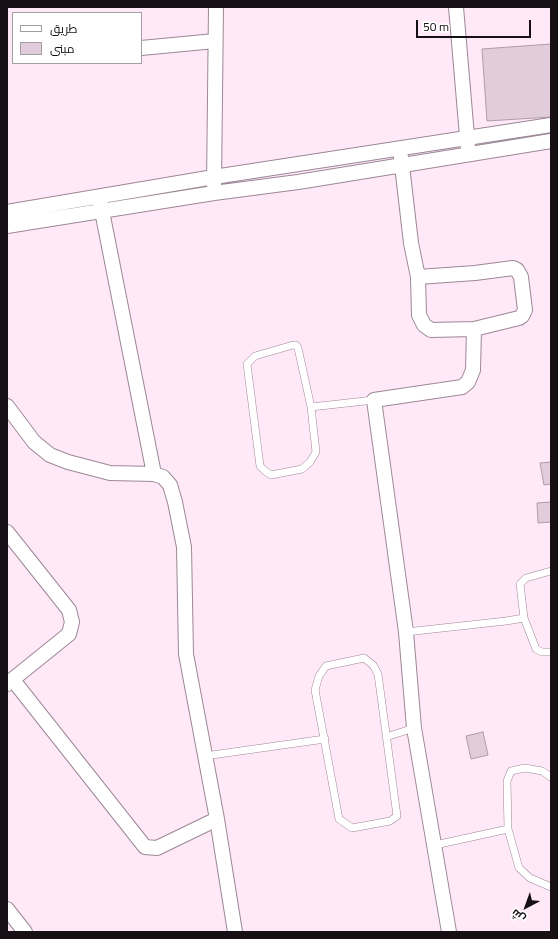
<!DOCTYPE html>
<html>
<head>
<meta charset="utf-8">
<style>
	body { margin:0 }
	#map { position:relative; width:558px; height:939px; overflow:hidden; background:#ffe8f8; font-family:Georgia,Cairo,serif }
	canvas { display:block }
	.frame { position:absolute; inset:0; border:8px solid #160f14; pointer-events:none }
	.legend { position:absolute; left:12px; top:12px; width:130px; height:52px; box-sizing:border-box; background:#fff; border:1px solid #a29fa1; margin:0; padding:5px 7px; list-style:none; font-size:12px; color:#160f14 }
	.legend li { display:flex; align-items:center; gap:8px; height:20px }
	.legend b { width:20px; border:1px solid #a29fa1 }
	.north { position:absolute; left:506px; top:887px; width:40px; height:40px; -webkit-text-stroke:3px #fff; paint-order:stroke; rotate:221deg; font-size:11px; font-weight:700; line-height:16px; text-align:center; color:#160f14 }
	.north::after { content:''; display:block; margin:auto; width:14px; height:18px; background:#160f14; clip-path:polygon(50% 0,100% 100%,50% 72%,0 100%) }
	.scale { position:absolute; left:416px; top:20px; width:115px; height:18px; box-sizing:border-box; border:2px solid #160f14; border-top:0; padding-left:5px; font-size:12px; line-height:14px; white-space:nowrap; color:#160f14; -webkit-text-stroke:3px #fff; paint-order:stroke }
</style>
</head>
<body>
<div id="map">
<canvas width="558" height="939"></canvas>
<div class="frame"></div>
<ul class="legend">
<li><b style="height:5px;background:#fff"></b>طريق</li>
<li><b style="height:11px;background:#e1ccdb"></b>مبنى</li>
</ul>
<div class="north">ش</div>
<div class="scale">50 m</div>
</div>
<script>
const context = document.querySelector('canvas').getContext('2d');
context.lineJoin = 'round';
function fillPath(path, color) { context.fillStyle = color; context.fill(path, 'evenodd'); }
const shape = rows => new Path2D(rows.map(r => 'M' + r).join(''));
function stroke(path, color, width, dash) { context.strokeStyle = color; context.lineWidth = width; context.lineCap = dash ? 'butt' : 'round'; context.setLineDash(dash || []); context.stroke(path); }
const building = shape([
	[551,44,551,117,487,121,482,49,551,44],
	[551,462,551,484,544,485,540,463,551,462],
	[551,502,551,522,538,523,537,503,551,502],
	[483,732,488,755,471,759,466,736,483,732]
]);
const service = shape([
	[293,345,296,345,298,348,311,407,316,452,310,462,302,469,271,475,265,471,260,466,247,364,255,356,293,345],
	[311,407,374,400],
	[551,571,526,578,520,584,524,618,536,649,542,652,551,652],
	[406,632,506,621,524,618],
	[364,658,373,665,378,674,397,816,390,821,352,828,339,819,315,690,319,676,326,666,364,658],
	[386,737,414,728],
	[205,756,325,739],
	[551,777,542,771,525,768,511,771,507,781,508,829,519,868,530,878,551,887],
	[435,845,508,829]
]);
const minor = shape([
	[456,7,468,148],
	[141,48,215,41],
	[401,157,411,243,418,277,419,315,424,325,431,330,474,329,519,318,522,316,525,310,521,277,517,270,513,268,475,273,418,277],
	[214,185,216,7],
	[100,201,154,474],
	[7,212,214,177,551,125],
	[7,226,214,193,298,182,551,141],
	[7,406,34,442,50,455,68,462,110,473,154,474,163,477,170,485,175,502,184,547,186,654,217,819,235,932],
	[7,532,69,610,72,622,69,634,7,684],
	[13,680,145,847,157,848,217,819],
	[7,909,25,932],
	[449,932,414,728,406,632,374,400,462,387,468,382,473,370,474,329]
]);
fillPath(building, '#e1ccdb');
stroke(building, '#b09baa', 1);
stroke(service, '#9c8896', 8);
stroke(minor, '#9c8896', 16);
stroke(service, '#fff', 7);
stroke(minor, '#fff', 14);
</script>
</body>
</html>
